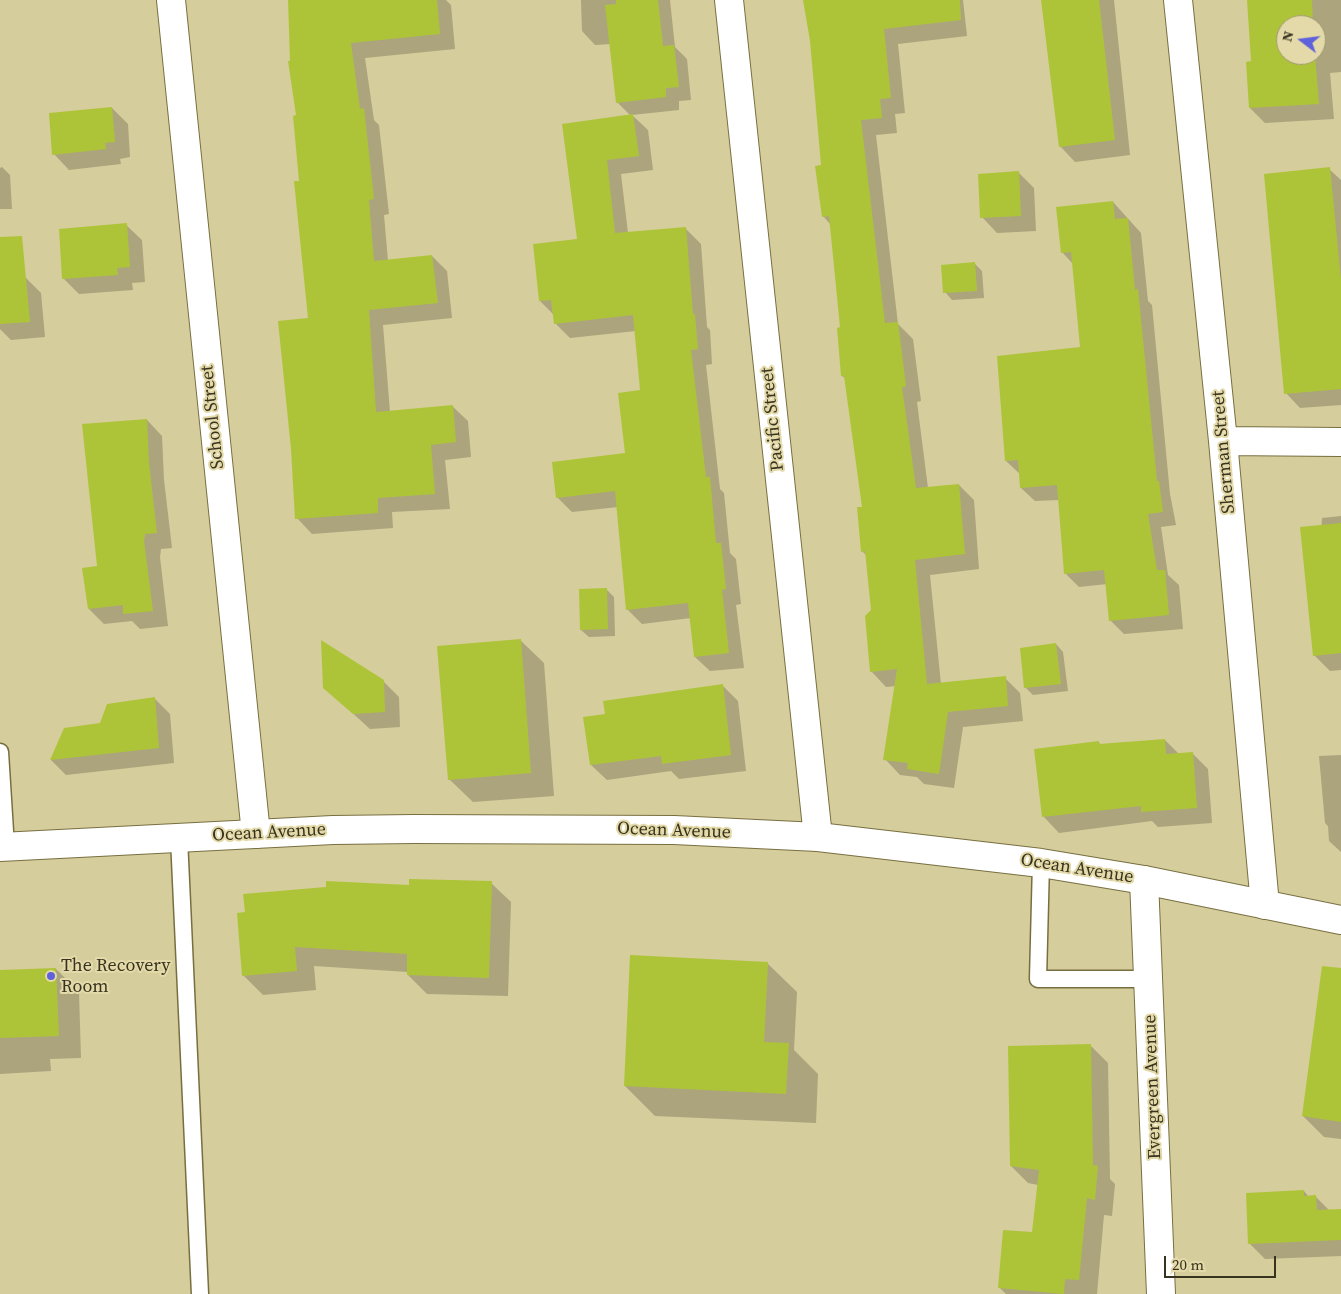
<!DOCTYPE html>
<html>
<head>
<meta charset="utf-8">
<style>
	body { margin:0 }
	#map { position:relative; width:1341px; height:1294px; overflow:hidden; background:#d6cd9c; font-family:"Source Serif 4",serif }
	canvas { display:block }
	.north { position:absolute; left:1276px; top:15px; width:50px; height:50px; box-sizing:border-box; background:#e4daa9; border:1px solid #9f9772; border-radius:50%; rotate:285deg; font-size:14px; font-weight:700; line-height:20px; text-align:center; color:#37331f }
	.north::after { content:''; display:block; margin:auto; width:18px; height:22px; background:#6062db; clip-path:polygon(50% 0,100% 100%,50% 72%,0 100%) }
	.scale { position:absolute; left:1164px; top:1256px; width:112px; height:22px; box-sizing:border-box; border:2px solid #37331f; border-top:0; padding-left:6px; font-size:15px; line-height:18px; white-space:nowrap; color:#37331f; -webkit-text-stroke:4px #e4daa9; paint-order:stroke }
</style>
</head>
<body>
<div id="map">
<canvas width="1341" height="1294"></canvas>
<div class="north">N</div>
<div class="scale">20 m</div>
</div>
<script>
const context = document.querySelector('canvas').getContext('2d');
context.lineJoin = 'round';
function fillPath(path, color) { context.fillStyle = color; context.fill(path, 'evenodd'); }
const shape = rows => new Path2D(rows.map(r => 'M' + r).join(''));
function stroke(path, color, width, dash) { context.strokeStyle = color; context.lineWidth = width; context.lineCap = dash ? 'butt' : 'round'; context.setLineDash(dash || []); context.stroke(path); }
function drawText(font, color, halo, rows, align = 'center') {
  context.font = font + ' "Source Serif 4",serif'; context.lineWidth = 4; context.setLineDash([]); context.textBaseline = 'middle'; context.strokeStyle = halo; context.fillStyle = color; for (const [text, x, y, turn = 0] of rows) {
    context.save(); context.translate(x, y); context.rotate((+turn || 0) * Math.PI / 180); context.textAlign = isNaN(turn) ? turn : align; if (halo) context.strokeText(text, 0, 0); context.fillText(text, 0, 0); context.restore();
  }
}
const shadow = shape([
	[289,0,446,0,451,5,455,49,365,58,374,120,379,125,389,214,384,215,388,261,432,256,447,271,452,318,383,325,390,412,452,406,468,421,471,457,445,460,450,509,392,512,393,528,312,534,297,518,309,319],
	[581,0,670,0,675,47,687,59,691,100,679,101,679,110,632,115,648,130,653,170,621,174,628,233,686,229,701,244,707,327,710,330,712,364,706,365,720,489,724,493,730,553,736,559,741,604,736,605,744,668,710,671,695,657,691,618,642,624,627,609,618,507,572,512,557,497,626,454,641,391,636,331,570,338,555,323,554,315,540,301,579,241,564,125,631,116,617,102,611,44,595,45,582,31],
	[805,0,963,0,967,36,898,44,905,113,895,114,897,133,876,135,898,324,913,339,921,401,917,402,928,488,959,485,974,500,979,569,930,575,941,684,1005,678,1020,693,1023,721,963,727,954,788,924,784,917,777,900,775,885,759,896,686,886,687,871,671,873,611,866,555,862,551,864,508,846,379,842,376,841,328,831,225,823,216,822,166,811,41],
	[1042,0,1114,0,1130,155,1075,162,1060,146],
	[1248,0,1341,0,1341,72,1330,73,1334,119,1265,123,1250,108,1252,62],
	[1286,25,1316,25,1316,55,1286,55],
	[112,108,128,124,130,157,120,159,121,164,69,170,54,154],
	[2,167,10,175,12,209,0,209,0,168],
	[1329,169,1341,180,1341,405,1300,408,1286,393],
	[1018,172,1034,188,1036,231,997,233,982,217],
	[1113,202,1141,233,1148,301,1152,305,1170,494,1176,525,1161,527,1168,575,1179,585,1183,629,1124,634,1110,620,1107,584,1079,587,1065,573,1059,500,1035,501,1021,488,1020,474,1006,461,1081,349,1073,264,1062,252],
	[126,225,142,240,145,282,132,283,133,290,79,294,63,278],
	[975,264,982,271,984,298,952,300,945,292],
	[25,277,41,293,45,337,11,340,0,329,0,279],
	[147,420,162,436,164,480,172,548,161,549,160,557,168,626,140,629,132,621,104,624,89,609,98,567],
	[1341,516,1341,670,1330,671,1314,655,1322,518],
	[606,589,614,597,615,636,589,637,581,630],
	[520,640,544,663,554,796,473,802,449,779],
	[1056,644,1063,652,1068,691,1033,695,1026,688,1021,649],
	[383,681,399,697,400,727,370,729,325,688],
	[722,685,738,701,746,771,679,779,671,771,607,780,591,765,606,715],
	[154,698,170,714,174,763,66,775,51,760,65,729,101,725],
	[1165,740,1179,754,1192,753,1208,769,1212,823,1158,827,1152,821,1059,833,1044,817,1036,750,1099,743,1102,745],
	[1341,755,1341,852,1329,841,1328,826,1325,823,1319,756],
	[491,883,511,902,508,996,427,994,408,975,408,972,314,966,316,990,263,995,244,976,238,914,410,887],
	[767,963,797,992,794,1050,818,1074,816,1123,655,1116,625,1086],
	[56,969,79,992,81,1058,50,1059,51,1071,0,1074,0,971],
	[1341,1021,1341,1139,1324,1137,1303,1116],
	[1090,1045,1108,1063,1110,1179,1115,1184,1112,1216,1104,1215,1097,1294,1006,1294,1000,1288,1034,1234,1038,1185,1028,1183,1011,1166],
	[1304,1191,1309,1197,1315,1196,1330,1211,1341,1211,1341,1256,1265,1259,1249,1243]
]);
const building = shape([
	[288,0,437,0,440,34,351,43,360,109,364,108,374,199,369,200,374,261,432,255,438,303,369,310,376,412,453,405,456,442,431,445,435,494,378,498,378,513,295,519,291,449,278,321,308,318,294,181,299,181,293,116,296,115,288,61,290,61],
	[616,0,658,0,663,46,674,45,679,87,666,88,666,97,616,103,605,5,616,4],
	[803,0,960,0,961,20,884,29,891,98,880,99,882,118,861,120,885,323,898,322,906,386,902,387,916,488,959,484,965,554,915,560,927,684,1006,676,1008,706,948,712,939,774,907,769,908,763,883,760,897,669,870,672,865,616,871,610,865,551,861,552,857,507,862,507,844,376,841,376,837,328,840,327,829,216,822,217,815,166,821,165,810,41],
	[1041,0,1099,0,1115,140,1059,147],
	[1247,0,1312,0,1313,25,1286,25,1286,55,1315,55,1319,104,1249,108,1246,62,1251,61],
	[112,107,115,142,105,143,106,149,52,155,49,113],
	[633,114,639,156,607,160,615,233,686,227,693,314,695,314,698,349,691,350,706,477,710,477,716,543,721,543,726,589,722,590,729,653,694,657,688,603,626,610,615,491,556,498,552,462,625,453,618,393,640,390,633,315,554,324,551,300,539,301,533,244,577,239,562,124],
	[1330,167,1341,280,1341,389,1284,394,1264,174],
	[1019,171,1021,216,980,218,978,174],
	[1113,201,1115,219,1128,218,1135,290,1138,289,1157,481,1159,481,1163,512,1148,514,1157,570,1165,570,1169,615,1109,621,1104,570,1064,574,1057,485,1020,488,1018,460,1005,461,997,356,1080,347,1071,252,1061,253,1056,207],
	[127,223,130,267,117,268,118,275,62,279,59,229],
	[22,236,30,322,0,324,0,237],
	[975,262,977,291,943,293,941,265],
	[147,419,149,463,157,533,145,534,144,541,153,611,123,614,123,605,88,609,82,568,97,566,82,424],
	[1341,523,1341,653,1313,656,1300,527],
	[607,588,608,629,580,630,579,589],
	[521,639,531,773,448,780,437,646],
	[321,640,384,680,385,712,353,714,323,688],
	[1056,643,1061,684,1024,688,1020,648],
	[723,684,731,755,662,764,661,756,590,765,583,717,605,714,603,701],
	[155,697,159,748,50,760,64,728,100,723,107,704],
	[1165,739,1166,754,1193,752,1197,808,1141,812,1141,806,1042,817,1034,749,1099,741,1099,744],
	[409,879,492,881,489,978,407,975,407,954,295,947,297,971,242,976,237,913,245,912,243,894,326,887,326,881,409,885],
	[630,955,768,962,764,1042,789,1043,786,1094,624,1086],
	[1322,966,1341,968,1341,1122,1302,1116],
	[56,968,59,1036,0,1038,0,970],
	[1091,1044,1093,1165,1098,1166,1095,1200,1087,1198,1079,1280,1065,1279,1064,1294,998,1288,1003,1230,1032,1232,1039,1170,1010,1166,1008,1046],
	[1304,1190,1304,1196,1316,1195,1317,1210,1341,1209,1341,1240,1248,1244,1246,1193]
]);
const lane = shape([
	[0,752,6,847],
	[179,838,200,1294],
	[1041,863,1038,979,1149,979]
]);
const street = shape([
	[171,0,256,834],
	[729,0,818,837],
	[1178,0,1223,441,1265,905],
	[1223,441,1341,442],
	[1144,880,1161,1294]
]);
const secondary = shape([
	[0,847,333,830,414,829,674,830,818,837,1041,863,1144,880,1341,920]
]);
const markers = [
	[51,976,5,"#6062db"]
];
const streetNames = [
	["School Street",213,417,-96],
	["Pacific Street",773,419,-96],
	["Sherman Street",1224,452,-95],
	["Ocean Avenue",674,831,2],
	["Ocean Avenue",269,833,-3],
	["Ocean Avenue",1077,869,9],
	["Evergreen Avenue",1153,1087,-92]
];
const poiNames = [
	["The Recovery",61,966],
	["Room",61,987]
];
fillPath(shadow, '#0003');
fillPath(building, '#aec438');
stroke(lane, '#786f41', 19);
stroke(street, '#786f41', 30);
stroke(secondary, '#786f41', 30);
stroke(lane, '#fff', 16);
stroke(street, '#fff', 28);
stroke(secondary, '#fff', 28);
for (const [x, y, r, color] of markers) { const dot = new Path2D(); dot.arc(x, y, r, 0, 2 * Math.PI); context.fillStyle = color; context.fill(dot); stroke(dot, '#e4daa9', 2); }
drawText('18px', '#37331f', '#e4daa9', streetNames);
drawText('18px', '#37331f', '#e4daa9', poiNames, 'left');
</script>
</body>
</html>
